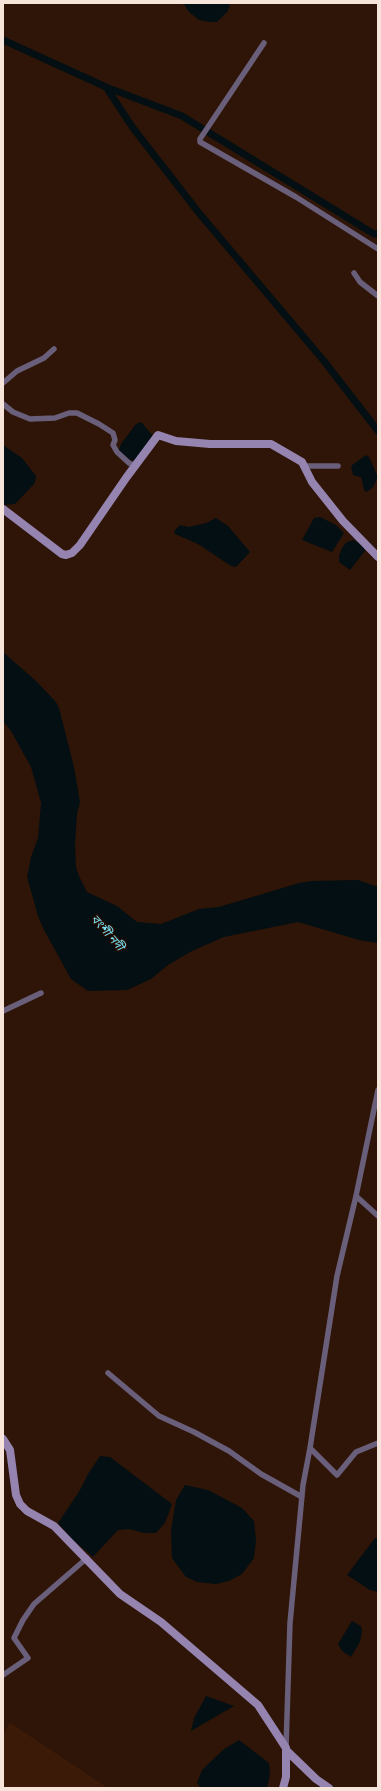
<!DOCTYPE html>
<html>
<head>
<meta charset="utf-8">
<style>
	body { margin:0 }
	#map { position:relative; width:381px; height:1791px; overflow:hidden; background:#2f1507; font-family:Manrope,sans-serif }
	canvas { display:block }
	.frame { position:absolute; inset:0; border:4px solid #f7e5db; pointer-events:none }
</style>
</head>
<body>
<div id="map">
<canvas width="381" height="1791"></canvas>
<div class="frame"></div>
</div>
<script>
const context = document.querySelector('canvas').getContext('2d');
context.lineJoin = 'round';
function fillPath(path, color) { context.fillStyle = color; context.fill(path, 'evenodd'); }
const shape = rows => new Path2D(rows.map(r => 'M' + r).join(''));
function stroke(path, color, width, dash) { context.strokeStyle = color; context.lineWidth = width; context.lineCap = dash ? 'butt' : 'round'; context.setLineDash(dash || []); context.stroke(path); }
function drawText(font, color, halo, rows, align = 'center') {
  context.font = font + ' Manrope,"Noto Sans Bengali",sans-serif'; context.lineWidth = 3; context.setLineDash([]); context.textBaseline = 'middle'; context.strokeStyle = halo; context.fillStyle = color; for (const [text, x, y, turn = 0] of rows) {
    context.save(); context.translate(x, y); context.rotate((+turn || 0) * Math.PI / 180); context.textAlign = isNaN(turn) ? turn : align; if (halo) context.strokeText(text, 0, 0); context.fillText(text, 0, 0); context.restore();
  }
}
const built = shape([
	[10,1723,108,1788,3,1788,3,1734]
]);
const water = shape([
	[183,3,230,3,230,4,228,11,217,22,210,22,199,20,189,12],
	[141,422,153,436,136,461,130,460,121,455,119,450,121,444,136,424],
	[3,445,22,458,36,476,35,483,15,504,3,505],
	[366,455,369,457,378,477,373,487,367,492,364,490,361,477,353,475,351,466],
	[320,517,336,525,344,533,332,552,302,540,314,518],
	[216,518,228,526,250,552,236,567,231,566,198,544,175,534,174,531,180,525,189,527,206,523],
	[354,540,363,546,365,551,350,570,339,562,339,556,342,548,347,542],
	[3,652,36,681,56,702,59,708,74,767,80,802,77,814,75,845,76,867,79,876,87,892,117,906,137,922,161,924,199,909,219,907,299,883,311,881,358,880,378,887,378,943,359,940,298,922,224,937,192,951,168,965,151,979,127,990,88,991,71,979,44,930,38,916,27,877,31,857,38,838,41,803,31,767,11,731,3,721],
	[100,1456,110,1457,172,1504,165,1523,156,1533,144,1533,129,1529,118,1530,93,1557,73,1540,58,1523,80,1490,88,1474],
	[185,1485,208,1490,242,1508,254,1521,256,1540,254,1558,242,1574,229,1581,216,1584,197,1582,186,1577,172,1558,171,1530,176,1500],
	[375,1538,378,1538,378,1592,370,1590,347,1575],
	[352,1621,361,1626,362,1631,360,1642,351,1657,342,1651,338,1644],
	[206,1696,234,1706,191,1731,194,1718],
	[239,1740,269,1763,270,1774,267,1788,201,1788,197,1783,202,1770,224,1749]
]);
const canal = shape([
	[3,40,106,87,133,128,199,213,324,361,378,431],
	[106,87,182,116,374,234,378,234]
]);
const street = shape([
	[264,43,200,139,200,142,296,197,378,249],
	[354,273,360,282,378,296],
	[3,383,17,371,44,358,54,349],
	[3,404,13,412,30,419,55,418,69,413,77,413,99,424,113,433,115,440,113,445,117,452,129,463,135,466],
	[304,466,338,466],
	[3,1011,41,993],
	[356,1196,378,1216],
	[108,1373,159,1416,194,1432,229,1451,261,1474,302,1497],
	[310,1448,337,1475,356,1452,378,1443],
	[3,1675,28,1658,14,1638,23,1620,34,1604,87,1558],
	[286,1748,290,1623,303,1485,310,1448,337,1276,356,1196,378,1090]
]);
const secondary = shape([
	[3,509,62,554,66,555,72,553,80,545,126,478,158,435,176,441,210,444,271,444,302,462,312,482,343,521,378,557],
	[3,1439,10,1450,16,1495,20,1504,27,1511,54,1526,120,1594,161,1622,258,1705,286,1748,286,1777,283,1788],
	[287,1751,316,1779,329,1788]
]);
const waterNames = [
	["বংশী নদী",107,933,49]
];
fillPath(built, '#3b1b08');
fillPath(water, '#030f12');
stroke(canal, '#030f12', 7);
stroke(street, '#6a5f7a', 5.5);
stroke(secondary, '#9684b0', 8);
drawText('italic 12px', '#74e0f6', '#250c01', waterNames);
</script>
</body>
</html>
